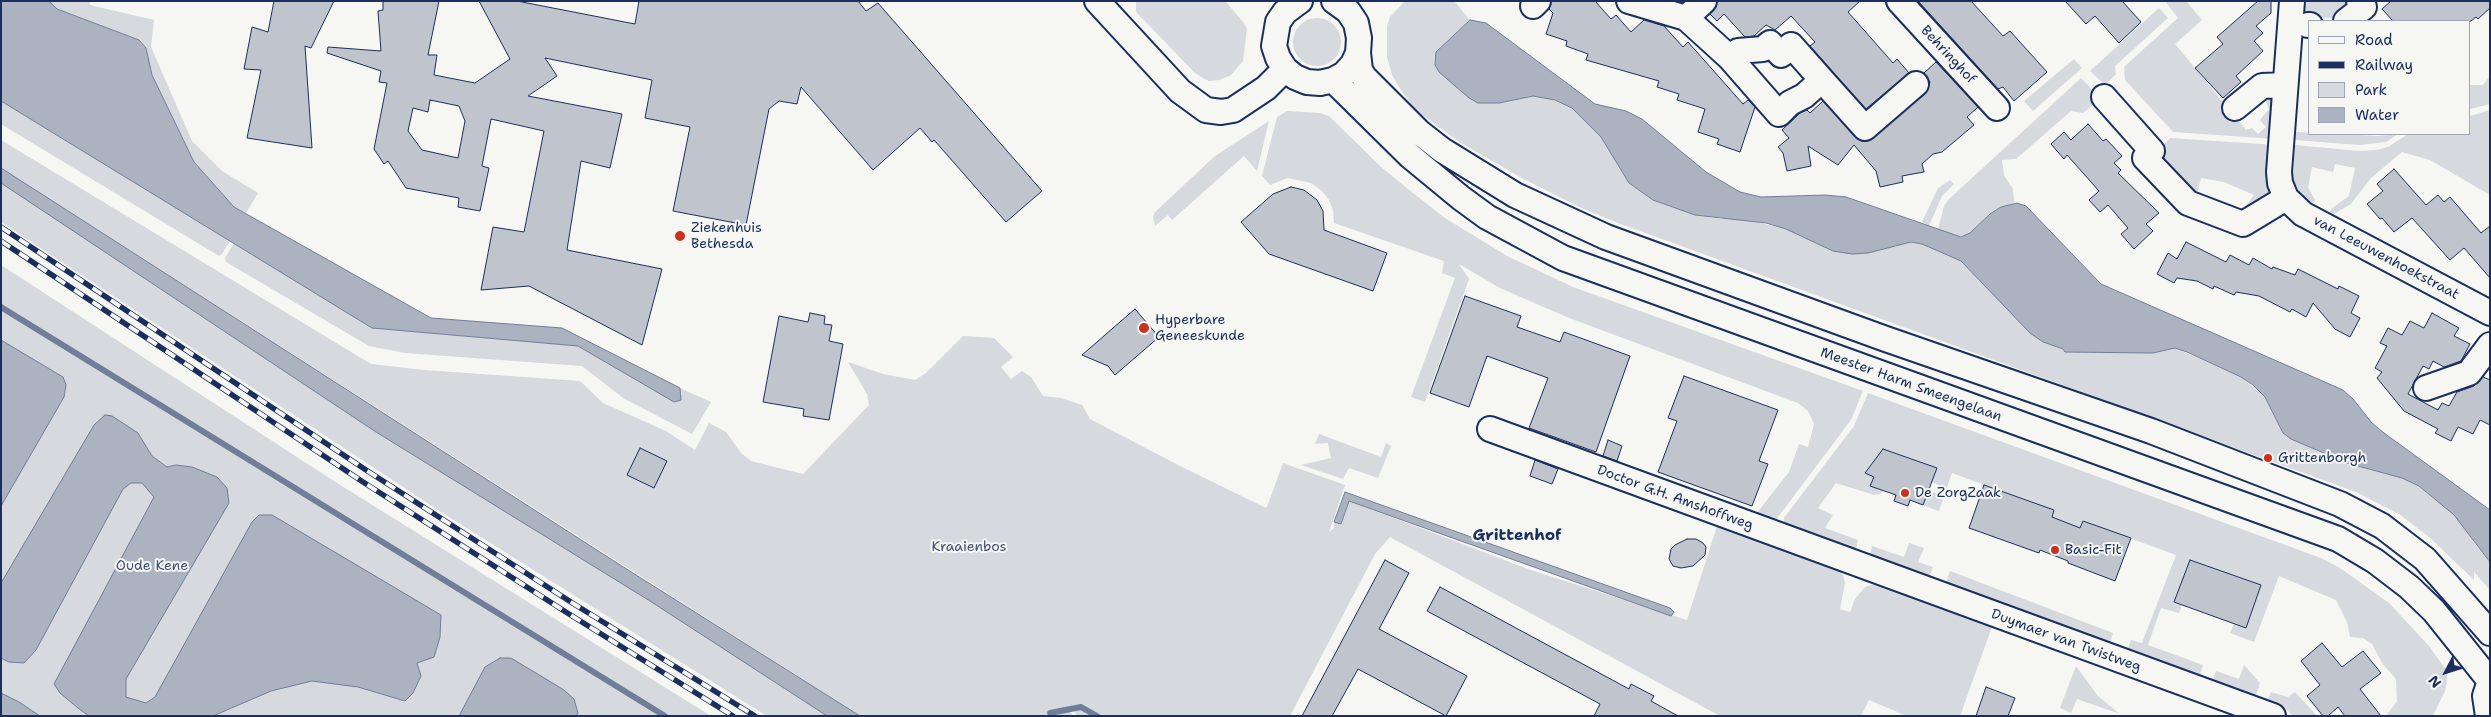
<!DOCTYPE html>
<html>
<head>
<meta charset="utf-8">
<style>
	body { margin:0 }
	#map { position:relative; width:2491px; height:717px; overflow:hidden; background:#f6f6f2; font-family:"Shantell Sans",sans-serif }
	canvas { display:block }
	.frame { position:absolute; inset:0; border:2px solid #1b2f5e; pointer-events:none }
	.legend { position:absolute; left:2308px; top:20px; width:162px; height:115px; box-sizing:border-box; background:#f6f6f2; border:1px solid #9ea6b7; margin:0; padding:6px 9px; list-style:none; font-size:15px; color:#1b2f5e }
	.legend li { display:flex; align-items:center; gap:10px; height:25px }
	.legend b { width:25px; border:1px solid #9ea6b7 }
	.north { position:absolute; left:2421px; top:647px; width:50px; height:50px; -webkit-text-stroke:4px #f6f6f2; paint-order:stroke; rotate:230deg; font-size:14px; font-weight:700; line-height:20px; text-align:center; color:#1b2f5e }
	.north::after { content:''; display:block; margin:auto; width:18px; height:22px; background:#1b2f5e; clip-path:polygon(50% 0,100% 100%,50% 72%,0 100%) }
</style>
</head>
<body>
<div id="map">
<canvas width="2491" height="717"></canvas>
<div class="frame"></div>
<ul class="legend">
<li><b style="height:6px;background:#f6f6f2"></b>Road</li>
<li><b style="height:6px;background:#1b2f5e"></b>Railway</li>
<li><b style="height:14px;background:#d6d9dd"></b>Park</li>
<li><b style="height:14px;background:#abb2c0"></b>Water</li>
</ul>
<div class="north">N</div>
</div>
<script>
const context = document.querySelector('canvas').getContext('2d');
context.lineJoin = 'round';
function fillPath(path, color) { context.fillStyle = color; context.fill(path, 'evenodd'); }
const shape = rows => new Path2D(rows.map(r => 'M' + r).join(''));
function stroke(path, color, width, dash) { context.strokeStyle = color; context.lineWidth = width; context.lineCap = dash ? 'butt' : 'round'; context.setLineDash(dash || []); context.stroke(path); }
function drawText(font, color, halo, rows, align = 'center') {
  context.font = font + ' "Shantell Sans",sans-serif'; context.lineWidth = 4; context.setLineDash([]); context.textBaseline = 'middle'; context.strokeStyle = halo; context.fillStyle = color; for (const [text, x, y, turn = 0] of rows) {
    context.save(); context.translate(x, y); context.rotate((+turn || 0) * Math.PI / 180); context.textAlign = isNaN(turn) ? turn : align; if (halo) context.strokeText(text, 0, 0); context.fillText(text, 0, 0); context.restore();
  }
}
const green = shape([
	[49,1,90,1,90,5,154,20,151,47,192,141,222,171,258,193,246,213,234,207,194,162,152,75,146,48,139,40,57,9],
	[1136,1,1225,1,1244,23,1247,29,1243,61,1231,75,1219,80,1209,81,1203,78,1195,73,1136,12],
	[1405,1,1454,1,1470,20,1436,52,1499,103,1533,96,1555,100,1572,108,1601,137,1629,183,1653,200,1695,215,1721,219,1743,219,1786,229,1896,246,1911,242,1922,244,1961,261,2043,342,2063,349,2065,352,2153,353,2175,348,2241,377,2265,397,2283,433,2319,452,2347,463,2402,478,2419,486,2441,503,2466,528,2473,541,2490,562,2490,590,2474,572,2474,580,2429,537,2399,514,2356,492,1618,223,1579,207,1520,177,1461,143,1414,109,1401,90,1392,75,1387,57,1387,26,1390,17],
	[2165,1,2186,1,2202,20,2175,44,2246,130,2252,128,2258,134,2266,127,2260,120,2269,109,2264,97,2275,95,2275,139,2173,132,2125,80,2124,67,2178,18],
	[2302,1,2345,1,2346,8,2336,17,2332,18,2301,16],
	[2159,8,2168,18,2115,66,2116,74,2105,85,2090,71],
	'1293 42a24 24 0 1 1 48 0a24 24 0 1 1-48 0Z',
	[2074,59,2082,68,2033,111,2024,101],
	[2490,76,2490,104,2470,109,2470,85,2483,85],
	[2081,78,2101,99,2083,113,2071,111,2016,159,2002,160,2004,175,2013,189,2014,203,2001,207,1993,212,1966,236,1953,236,1938,229,1944,206,1949,199],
	[1,101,230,241,222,254,219,256,1,124],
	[2490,110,2490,195,2430,160,2402,152,2371,178,2351,204,2334,214,2330,213,2331,209,2349,196,2355,168,2335,164,2333,172,2312,167,2308,187,2315,200,2314,203,2301,196,2293,180,2295,145,2359,151,2377,150,2388,147,2408,134,2470,134,2470,116],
	[1287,111,1320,113,1329,116,1380,166,1408,189,1445,218,1507,256,1573,287,1863,391,1851,420,1775,521,1756,514,1789,472,1799,444,1808,447,1814,424,1808,411,1798,403,1569,318,1500,288,1459,264,1469,279,1425,402,1411,397,1455,278,1442,273,1444,261,1334,223,1333,210,1329,200,1322,191,1311,183,1288,178,1270,185,1262,176,1277,117],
	[1269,121,1257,171,1244,156,1172,220,1168,215,1155,226,1153,217,1155,212,1215,156],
	[2296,132,2378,136,2398,134,2386,142,2359,145,2295,140],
	[2170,138,2276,145,2273,193,2247,209,2245,207,2254,195,2224,182,2201,178,2197,194,2192,194,2161,161,2160,148],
	[1,140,371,364,424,370,580,381,603,403,666,431,695,450,709,423,726,432,741,453,751,461,803,474,869,405,867,394,848,362,883,374,915,380,926,373,963,336,994,338,1013,357,1001,367,1011,379,1022,371,1031,377,1043,396,1061,398,1082,405,1090,419,1182,467,1264,507,1267,507,1283,463,1345,485,1329,532,1334,528,1334,522,1341,524,1349,501,1531,570,1687,620,1718,523,1832,563,1843,575,1845,583,1840,609,1850,612,1855,599,1865,587,1880,582,1993,624,1960,716,1907,716,1869,700,1861,716,1720,716,1390,537,1375,554,1290,716,1077,716,1073,708,1069,709,1073,716,860,716,1,168],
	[1950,180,1954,184,1942,196,1929,226,1922,222,1938,188],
	[1,183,376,432,650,601,827,716,767,716,444,514,1,222],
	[234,243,372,328,578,346,674,402,682,394,680,388,711,402,692,434,623,398,582,366,405,353,369,346,226,262,225,258],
	[1,265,337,483,711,716,1,716],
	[1868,393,2321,558,2340,568,2389,603,2429,646,2442,664,2447,671,2447,680,2445,691,2433,716,2386,716,2397,701,2396,679,2382,663,2372,644,2363,638,2350,637,2347,622,2336,600,2279,576,2254,642,2230,633,2234,624,2246,628,2261,585,2190,560,2174,602,2182,605,2179,613,2161,608,2148,645,2203,665,2200,675,2128,648,2131,640,2142,643,2176,555,2083,521,2080,528,2052,517,2054,510,1952,473,1939,511,1923,505,1928,491,1936,493,1939,485,1931,482,1936,468,1884,449,1865,473,1874,477,1871,486,1883,491,1880,494,1874,495,1836,483,1818,508,1833,515,1825,528,1858,540,1856,549,1784,524,1784,518,1854,426],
	[1319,434,1381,457,1386,443,1391,446,1378,478,1349,468,1343,479,1301,465,1331,458,1328,443,1315,444],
	[1909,543,1924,548,1918,562,1933,567,1929,577,1870,556,1872,546,1904,557],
	[1950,571,2113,633,2110,642,1946,583],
	[2244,665,2260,683,2256,695,2213,680,2216,671,2239,679],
	[2076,666,2098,696,2120,714,2077,699,2071,713,2060,708],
	[2271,692,2288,697,2295,692,2317,716,2293,716,2282,705,2268,699]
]);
const water = shape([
	[1,1,49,1,57,9,139,40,146,48,152,75,194,162,234,207,431,318,562,328,680,388,681,400,674,402,578,346,372,328,1,101,1,1],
	[1470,20,1486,23,1595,104,1626,111,1642,119,1706,172,1740,192,1761,197,1825,195,1846,197,1961,237,1970,233,1990,214,2001,207,2017,203,2026,206,2101,284,2343,390,2353,399,2372,423,2384,433,2490,510,2490,562,2454,515,2419,486,2402,478,2347,463,2291,439,2283,433,2265,397,2253,385,2241,377,2187,352,2175,348,2153,353,2065,352,2063,349,2043,342,2030,333,1961,261,1922,244,1911,242,1868,253,1852,254,1833,251,1786,229,1766,223,1695,215,1653,200,1629,183,1601,137,1572,108,1555,100,1533,96,1499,103,1478,103,1469,98,1439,72,1435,65,1436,52,1470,20],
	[1,168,625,568,860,716,827,716,650,601,376,432,1,183,1,168],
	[1,340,63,377,66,385,64,397,1,506,1,340],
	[105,415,112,416,138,433,152,456,167,467,176,465,192,467,217,477,227,488,229,503,126,679,126,697,146,703,155,697,252,522,259,515,272,515,441,615,440,637,434,657,417,663,421,676,413,693,405,701,358,687,312,681,271,691,213,716,89,716,78,708,60,693,54,684,154,497,142,483,131,483,123,489,36,650,24,663,9,662,1,658,1,583,94,425,105,415],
	[1345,492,1670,608,1674,612,1671,616,1349,501,1341,524,1334,522,1345,492],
	[500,658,511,658,564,690,574,699,578,713,576,716,459,716,485,667,500,658],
	[1,693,19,702,40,716,1,716,1,693]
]);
const stream = shape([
	[1,307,665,716],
	[1050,713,1081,707,1097,716]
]);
const building = shape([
	[274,1,334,1,311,48,305,46,312,148,247,138,261,70,244,69,252,27,268,32,274,1],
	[383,1,439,1,428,55,437,55,434,75,475,83,510,59,479,1,517,1,635,24,639,1,858,1,866,11,878,3,1042,191,1006,222,934,140,932,142,920,128,873,170,801,87,797,104,779,101,769,109,746,225,673,211,690,127,645,118,652,80,545,58,557,76,528,96,622,114,610,168,581,161,567,250,662,269,642,345,529,286,481,290,493,227,524,232,544,131,491,119,482,166,489,168,480,211,458,207,459,198,406,188,388,161,384,164,374,149,387,83,379,82,381,71,327,53,328,47,381,51,378,11,383,10,383,1],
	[430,100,459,106,465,121,458,158,422,150,408,131,413,108,428,112,430,100],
	[1551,1,1595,1,1611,19,1616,15,1631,32,1644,20,1664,26,1683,47,1688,42,1743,104,1748,100,1755,107,1740,152,1717,144,1719,139,1698,132,1705,109,1677,100,1679,94,1657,87,1659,81,1586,60,1588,54,1566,46,1567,41,1546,34,1553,13,1549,9,1551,1],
	[1717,1,1860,1,1848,12,1893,63,1897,59,1909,73,1866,109,1810,46,1815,42,1791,16,1775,30,1766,25,1754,36,1745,37,1724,14,1717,21,1710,14,1717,1],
	[1918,1,1971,1,2003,36,2010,31,2047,72,2014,101,2003,87,1998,89,1918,1],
	[2065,1,2122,1,2141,22,2119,43,2095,16,2086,24,2065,1],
	[2258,1,2271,1,2271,13,2256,26,2263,33,2254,41,2263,51,2236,76,2241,82,2223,98,2195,68,2223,44,2217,37,2258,1],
	[2391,1,2490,1,2490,8,2478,19,2476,17,2471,21,2393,21,2382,9,2391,1],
	[1936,62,1978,107,1967,117,1974,125,1942,152,1933,154,1922,164,1924,172,1902,176,1903,182,1880,187,1876,171,1854,145,1838,165,1808,146,1811,166,1787,171,1783,153,1778,147,1789,138,1782,130,1800,113,1807,110,1810,113,1823,101,1855,137,1861,141,1868,141,1925,94,1930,82,1924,73,1936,62],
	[2088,124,2103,141,2106,139,2122,156,2114,163,2121,170,2118,173,2159,213,2146,224,2153,231,2134,249,2121,234,2128,228,2108,205,2100,212,2089,200,2099,191,2067,155,2064,159,2051,144,2064,132,2071,140,2088,124],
	[2394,169,2426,205,2438,195,2444,202,2450,197,2481,233,2490,226,2490,278,2464,248,2450,260,2412,218,2394,232,2382,218,2380,219,2367,204,2383,191,2377,184,2394,169],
	[1291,187,1304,190,1317,200,1323,211,1324,230,1387,253,1373,291,1269,254,1241,222,1273,194,1291,187],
	[2186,242,2226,262,2230,255,2249,265,2253,258,2272,269,2273,267,2295,275,2298,269,2338,289,2339,286,2359,296,2351,313,2360,318,2350,337,2335,329,2313,303,2306,317,2292,309,2290,312,2259,296,2236,292,2234,295,2214,286,2213,289,2197,281,2177,278,2174,283,2157,274,2168,253,2177,259,2186,242],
	[1465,296,1521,316,1517,327,1560,342,1564,332,1630,356,1596,452,1529,428,1548,378,1487,356,1469,407,1430,393,1465,296],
	[1135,309,1159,337,1115,375,1108,366,1082,355,1135,309],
	[810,313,825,316,824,324,832,325,829,341,843,344,829,420,803,416,804,409,763,402,779,316,808,322,810,313],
	[2432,313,2459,328,2454,336,2470,344,2461,361,2444,367,2433,361,2429,369,2423,366,2408,394,2438,410,2442,403,2449,406,2457,392,2474,386,2483,377,2490,380,2490,425,2480,420,2473,434,2458,427,2451,441,2435,433,2438,429,2404,411,2377,378,2382,372,2375,368,2387,346,2380,343,2388,328,2402,335,2410,321,2424,328,2432,313],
	[1684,376,1778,410,1759,461,1768,464,1752,506,1658,472,1677,421,1668,418,1684,376],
	[1608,440,1622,446,1617,461,1603,456,1608,440],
	[640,448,667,461,654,488,627,475,640,448],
	[1883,449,1937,468,1923,505,1910,500,1908,506,1894,501,1896,495,1870,486,1874,477,1865,473,1883,449],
	[1535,460,1558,469,1552,484,1530,476,1535,460],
	[1984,485,2054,510,2052,517,2080,528,2083,521,2131,538,2115,581,2068,563,2068,561,2040,550,2039,553,1969,528,1984,485],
	[1687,539,1696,539,1703,543,1706,547,1705,555,1693,566,1681,568,1673,566,1669,559,1671,549,1675,545,1687,539],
	[1385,560,1409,573,1379,629,1467,676,1446,716,1358,669,1332,716,1302,716,1385,560],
	[2190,560,2261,585,2246,628,2174,602,2190,560],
	[1440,587,1629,689,1631,684,1654,696,1651,701,1678,716,1594,716,1600,704,1427,611,1440,587],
	[2322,643,2342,667,2363,651,2381,673,2360,689,2381,716,2345,716,2338,707,2328,716,2323,716,2307,696,2320,685,2301,661,2322,643],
	[1986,687,2015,698,2008,716,1976,716,1986,687]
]);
const minor = shape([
	[1097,1,1180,91,1206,110,1221,112,1233,110,1266,88,1285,69],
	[1300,1,1285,12,1278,22,1274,46,1278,58,1285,69,1295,77,1307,82,1320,83,1333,80,1344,74,1353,64,1358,53,1359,38,1356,23,1348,11,1334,1],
	[1629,1,1686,18,1730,58,1779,114,1790,103,1804,96,1822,80,1865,128,1916,84],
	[1899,1,1997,108],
	[2292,1,2279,172,2280,183,2286,198,2303,214,2490,313],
	[1533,6,1538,1],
	[1686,18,1704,1],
	[2346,21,2364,7,2359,1],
	[2308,25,2310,25],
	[1358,53,1360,70,1364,77,1419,132,1442,150,1515,195,1606,237,1883,338,2151,431,2340,504,2382,526,2425,559,2490,633],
	[1730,58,1738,51,1763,49,1770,43,1781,55,1791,45,1822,80],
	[1333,80,1410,156,1461,198,1487,217,1563,258,2338,539,2375,561,2409,587,2434,611,2490,681],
	[2104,97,2152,151,2145,158,2188,203,2243,224,2286,198],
	[2235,108,2262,86,2285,85],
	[2426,388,2469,373,2490,345],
	[1490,429,2273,716],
	[2488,716,2485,696,2490,681]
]);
const rail = shape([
	[1,227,366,470,574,604,755,716],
	[1,241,363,482,569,614,733,716]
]);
const markers = [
	[680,236,6,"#c8321e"],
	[1144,328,6,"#c8321e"],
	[2268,458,5,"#c8321e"],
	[1905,493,5,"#c8321e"],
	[2055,550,5,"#c8321e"]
];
const streetNames = [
	["Behringhof",1948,55,47],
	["van Leeuwenhoekstraat",2386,258,28],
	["Meester Harm Smeengelaan",1911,385,20],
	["Doctor G.H. Amshoffweg",1675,498,20],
	["Duymaer van Twistweg",2066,641,20]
];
const poiNames = [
	["Ziekenhuis",691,228],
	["Bethesda",691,244],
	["Hyperbare",1155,320],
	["Geneeskunde",1155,336],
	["Grittenborgh",2278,458],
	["De ZorgZaak",1915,493],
	["Basic-Fit",2065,550]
];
const parkNames = [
	["Kraaienbos",969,547],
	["Oude Kene",152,566]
];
const quarterNames = [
	["Grittenhof",1517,536]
];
fillPath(green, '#d6d9dd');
fillPath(water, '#abb2c0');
stroke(water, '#717e99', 1);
stroke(stream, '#717e99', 6);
fillPath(building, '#c0c4cd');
stroke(building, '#1b2f5e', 1);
stroke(minor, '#1b2f5e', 28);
stroke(minor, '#f6f6f2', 24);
stroke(rail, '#1b2f5e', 5.5);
stroke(rail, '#f6f6f2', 4, [11]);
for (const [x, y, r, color] of markers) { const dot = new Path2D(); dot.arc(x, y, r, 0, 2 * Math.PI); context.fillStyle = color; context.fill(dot); stroke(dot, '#f6f6f2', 2); }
drawText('14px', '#1b2f5e', '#f6f6f2', streetNames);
drawText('14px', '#1b2f5e', '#f6f6f2', poiNames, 'left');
drawText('14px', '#405177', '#f6f6f2', parkNames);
drawText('bold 16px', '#1b2f5e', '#f6f6f2', quarterNames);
</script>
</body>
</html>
